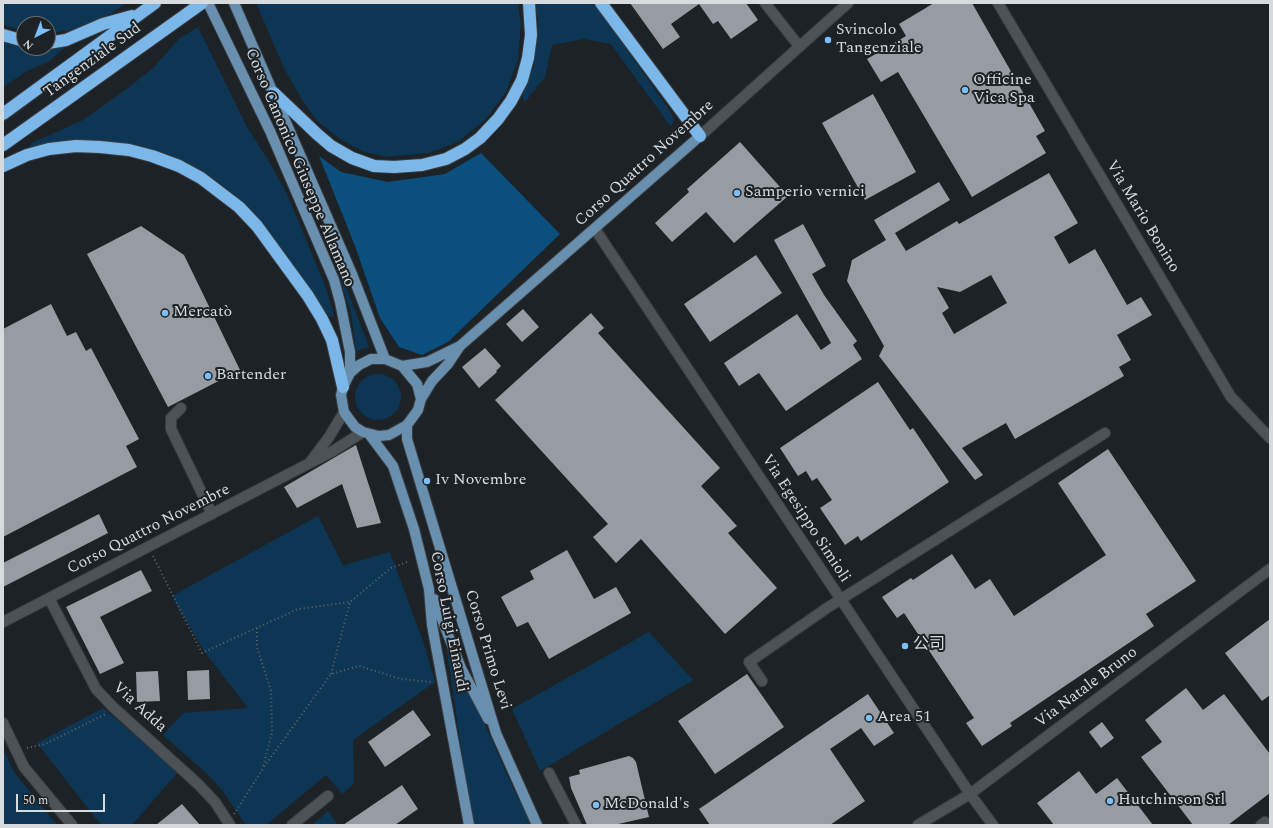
<!DOCTYPE html>
<html>
<head>
<meta charset="utf-8">
<style>
	body { margin:0 }
	#map { position:relative; width:1273px; height:828px; overflow:hidden; background:#1d2226; font-family:Spectral,serif }
	canvas { display:block }
	.frame { position:absolute; inset:0; border:4px solid #d8dbdd; pointer-events:none }
	.north { position:absolute; left:16px; top:16px; width:40px; height:40px; box-sizing:border-box; background:#1d2226; border:1px solid #686c6f; border-radius:50%; rotate:222deg; font-size:11px; font-weight:700; line-height:16px; text-align:center; color:#d8dbdd }
	.north::after { content:''; display:block; margin:auto; width:14px; height:18px; background:#7abff8; clip-path:polygon(50% 0,100% 100%,50% 72%,0 100%) }
	.scale { position:absolute; left:16px; top:794px; width:89px; height:18px; box-sizing:border-box; border:2px solid #d8dbdd; border-top:0; padding-left:5px; font-size:12px; line-height:14px; white-space:nowrap; color:#d8dbdd; -webkit-text-stroke:3px #1d2226; paint-order:stroke }
</style>
</head>
<body>
<div id="map">
<canvas width="1273" height="828"></canvas>
<div class="frame"></div>
<div class="north">N</div>
<div class="scale">50 m</div>
</div>
<script>
const context = document.querySelector('canvas').getContext('2d');
context.lineJoin = 'round';
function fillPath(path, color) { context.fillStyle = color; context.fill(path, 'evenodd'); }
const shape = rows => new Path2D(rows.map(r => 'M' + r).join(''));
function stroke(path, color, width, dash) { context.strokeStyle = color; context.lineWidth = width; context.lineCap = dash ? 'butt' : 'round'; context.setLineDash(dash || []); context.stroke(path); }
function drawText(font, color, halo, rows, align = 'center') {
  context.font = font + ' Spectral,"Noto Sans SC",serif'; context.lineWidth = 4; context.setLineDash([]); context.textBaseline = 'middle'; context.strokeStyle = halo; context.fillStyle = color; for (const [text, x, y, turn = 0] of rows) {
    context.save(); context.translate(x, y); context.rotate((+turn || 0) * Math.PI / 180); context.textAlign = isNaN(turn) ? turn : align; if (halo) context.strokeText(text, 0, 0); context.fillText(text, 0, 0); context.restore();
  }
}
const green = shape([
	[3,3,126,3,112,13,91,23,71,30,51,33,48,33,48,24,24,24,24,31,3,25],
	[256,3,518,3,521,24,518,60,506,92,485,120,458,142,429,153,387,157,364,152,340,139,317,121,302,100,284,68],
	[536,3,594,3,672,114,674,120,671,127,611,44,584,39,552,45,545,77,525,102,522,96,534,66,538,22],
	[198,27,247,127,270,163,287,194,326,288,334,316,329,316,254,213,220,183,188,163,155,150,120,143,87,140,52,143,31,148,30,144,83,120,128,88,153,68,179,39],
	[3,42,24,48,64,48,48,62,27,71,3,87],
	[329,242,369,347,356,351,351,312,328,246],
	'355 397a23 23 0 1 1 46 0a23 23 0 1 1-46 0Z',
	[318,516,346,571,344,565,390,552,424,644,435,682,353,740,354,784,342,794,326,775,266,825,246,825,222,790,205,772,163,735,183,713,248,708,204,651,172,596],
	[649,632,693,680,540,771,512,709],
	[447,650,479,711,513,788,532,825,472,825],
	[103,708,178,772,132,825,101,825,37,743],
	[3,749,14,772,57,825,3,825],
	[328,811,338,825,312,825]
]);
const forest = shape([
	[481,153,560,234,448,342,422,355,399,347,380,318,355,246,319,156,341,172,388,182,445,174]
]);
const building = shape([
	[630,3,746,3,758,20,731,39,718,21,713,24,699,4,671,24,680,37,663,49],
	[934,3,972,3,1045,131,1036,136,1046,153,972,197,898,72,881,82,867,59,906,36,899,24],
	[873,94,916,172,865,200,822,123],
	[740,142,788,196,734,243,706,212,672,242,655,223,689,192,687,189],
	[1049,173,1078,223,1054,237,1069,264,1095,249,1127,305,1141,297,1152,315,1117,335,1131,360,1119,367,1124,376,1015,439,1006,423,962,448,983,475,975,480,879,356,884,346,847,281,852,260,886,240,874,220,939,182,950,200,895,233,906,251,957,221,959,224],
	[991,275,1007,303,954,334,942,313,949,308,937,287,960,292],
	[803,224,826,266,812,274,824,295,857,341,853,345,862,359,786,411,759,373,739,386,724,363,797,314,821,350,831,343,774,240],
	[141,226,184,255,240,370,168,407,87,254],
	[756,255,782,293,710,342,684,304],
	[51,304,67,336,76,332,86,351,91,348,139,439,126,446,137,467,3,537,3,329],
	[523,309,539,327,522,342,506,324],
	[591,313,604,328,598,333,720,468,701,486,737,526,728,533,777,588,725,634,641,539,616,563,593,537,608,524,495,400],
	[485,348,501,366,496,371,497,372,479,388,462,367],
	[878,382,910,430,913,428,949,482,861,541,858,536,845,545,820,508,832,500,817,478,812,481,806,471,798,476,780,448],
	[356,445,381,523,357,528,342,484,297,508,284,487],
	[1108,449,1196,581,1146,614,1154,626,1010,723,1012,726,982,746,966,723,974,718,904,613,897,618,882,597,911,578,913,580,952,554,975,589,990,579,1014,616,1106,555,1058,483],
	[99,514,108,533,3,587,3,563],
	[567,550,594,599,616,587,631,613,549,659,528,622,517,627,501,597,534,579,530,571],
	[141,570,152,591,100,617,124,663,100,674,66,607],
	[1270,619,1270,695,1262,701,1225,653],
	[209,670,210,699,188,700,187,671],
	[158,671,160,701,137,702,136,672],
	[747,674,784,727,715,774,678,721],
	[1186,688,1203,710,1224,694,1270,754,1270,793,1228,825,1193,825,1141,757,1162,742,1145,720],
	[868,694,894,733,874,746,861,728,830,749,865,801,830,825,710,825,699,809],
	[413,710,431,735,385,767,368,742],
	[1102,722,1114,738,1101,748,1089,732],
	[629,756,633,758,636,762,649,817,614,825,587,825,571,788,569,777,580,774,579,770],
	[1079,771,1096,794,1117,778,1153,825,1054,825,1037,803],
	[402,785,418,809,395,825,343,825],
	[182,804,200,825,156,825]
]);
const path = shape([
	[153,556,202,653,298,609,350,602,391,568,407,562],
	[257,628,257,647,271,691,272,732,263,767],
	[331,674,350,602],
	[27,748,45,744,106,714],
	[234,814,266,764,331,674,359,666,401,679,433,682]
]);
const minor = shape([
	[765,3,799,46],
	[998,3,1231,397,1270,438],
	[700,136,848,3],
	[595,229,970,794,993,825],
	[181,408,171,418,171,429,212,514],
	[311,461,329,437,344,412],
	[49,598,96,689,113,707,198,784,215,802,230,825],
	[3,622,333,451,363,432],
	[762,681,749,662,827,608,1105,433],
	[3,723,24,767,72,825],
	[549,773,576,825],
	[292,825,328,796],
	[918,825,970,794,1270,569],
	[1261,825,1265,822]
]);
const major = shape([
	[208,3,270,131,334,280,340,302,350,352,350,373],
	[234,3,352,274,385,359],
	[371,359,385,359,402,366,417,384,421,399,418,410,407,425,389,435,379,436,363,432,355,427,344,412,341,395,343,387,350,373,359,365,371,359],
	[402,366,427,362,460,346],
	[421,399,432,381,448,364,460,346,700,136],
	[407,425,407,439,496,733,537,825],
	[369,434,393,466,414,529,429,589,432,625,469,825],
	[434,599,461,668,488,719]
]);
const highway = shape([
	[601,3,700,136],
	[3,35,24,41],
	[48,43,66,40,103,24,132,16],
	[274,93,317,134,331,146,352,158,374,166,394,167,422,165,446,159,465,149,480,138,498,119,511,101,522,80,528,58,531,35,529,3],
	[3,114,155,3],
	[3,145,202,3],
	[3,166,27,155,49,149,76,146,100,147,129,150,152,156,179,166,201,178,239,207,257,226,308,296,322,319,332,340,343,387]
]);
const markers = [
	[828,40,4,"#7abff8"],
	[965,90,4,"#7abff8"],
	[737,193,4,"#7abff8"],
	[165,313,4,"#7abff8"],
	[208,376,4,"#7abff8"],
	[427,481,4,"#7abff8"],
	[905,646,4,"#7abff8"],
	[869,718,4,"#7abff8"],
	[1110,801,4,"#7abff8"],
	[596,805,4,"#7abff8"]
];
const poiNames = [
	["Svincolo",836,31],
	["Tangenziale",836,49],
	["Officine",973,81],
	["Vica Spa",973,99],
	["Samperio vernici",745,193],
	["Mercatò",173,313],
	["Bartender",216,376],
	["Iv Novembre",435,481],
	["公司",913,646],
	["Area 51",877,718],
	["Hutchinson Srl",1118,801],
	["McDonald's",604,805]
];
const streetNames = [
	["Tangenziale Sud",93,61,-36],
	["Corso Quattro Novembre",645,164,-42],
	["Corso Canonico Giuseppe Allamano",299,168,67],
	["Via Mario Bonino",1142,217,59],
	["Via Egesippo Simioli",805,519,57],
	["Corso Quattro Novembre",149,530,-27],
	["Corso Luigi Einaudi",448,622,79],
	["Corso Primo Levi",487,650,73],
	["Via Natale Bruno",1087,688,-37],
	["Via Adda",139,708,42]
];
fillPath(green, '#0d3654');
fillPath(forest, '#0a4f7d');
fillPath(building, '#969ca1');
stroke(minor, '#3a3d40', 12);
stroke(major, '#3a3d40', 12);
stroke(highway, '#3a3d40', 14);
stroke(path, '#616568', 2, [1, 3]);
stroke(minor, '#4d5257', 10);
stroke(major, '#698faf', 10);
stroke(highway, '#7cb7ea', 12);
for (const [x, y, r, color] of markers) { const dot = new Path2D(); dot.arc(x, y, r, 0, 2 * Math.PI); context.fillStyle = color; context.fill(dot); stroke(dot, '#1d2226', 1.5); }
drawText('16px', '#d8dbdd', '#1d2226', poiNames, 'left');
drawText('16px', '#d8dbdd', '#1d2226', streetNames);
</script>
</body>
</html>
